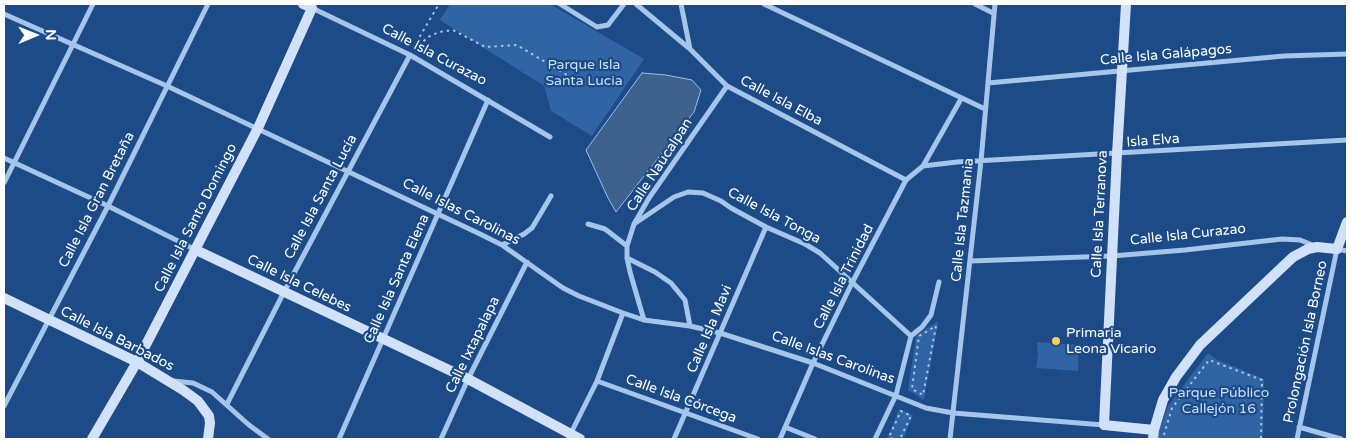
<!DOCTYPE html>
<html>
<head>
<meta charset="utf-8">
<style>
	body { margin:0 }
	#map { position:relative; width:1351px; height:443px; overflow:hidden; background:#1c4b87; font-family:"Varela Round",sans-serif }
	canvas { display:block }
	.frame { position:absolute; inset:0; border:5px solid #fff; pointer-events:none }
	.north { position:absolute; left:10px; top:10px; width:50px; height:50px; -webkit-text-stroke:4px #1c4b87; paint-order:stroke; rotate:89deg; font-size:14px; font-weight:700; line-height:20px; text-align:center; color:#fff }
	.north::after { content:''; display:block; margin:auto; width:18px; height:22px; background:#fff; clip-path:polygon(50% 0,100% 100%,50% 72%,0 100%) }
</style>
</head>
<body>
<div id="map">
<canvas width="1351" height="443"></canvas>
<div class="frame"></div>
<div class="north">N</div>
</div>
<script>
const context = document.querySelector('canvas').getContext('2d');
context.lineJoin = 'round';
function fillPath(path, color) { context.fillStyle = color; context.fill(path, 'evenodd'); }
const shape = rows => new Path2D(rows.map(r => 'M' + r).join(''));
function stroke(path, color, width, dash) { context.strokeStyle = color; context.lineWidth = width; context.lineCap = dash ? 'butt' : 'round'; context.setLineDash(dash || []); context.stroke(path); }
function drawText(font, color, halo, rows, align = 'center') {
  context.font = font + ' "Varela Round",sans-serif'; context.lineWidth = 4.5; context.setLineDash([]); context.textBaseline = 'middle'; context.strokeStyle = halo; context.fillStyle = color; for (const [text, x, y, turn = 0] of rows) {
    context.save(); context.translate(x, y); context.rotate((+turn || 0) * Math.PI / 180); context.textAlign = isNaN(turn) ? turn : align; if (halo) context.strokeText(text, 0, 0); context.fillText(text, 0, 0); context.restore();
  }
}
const green = shape([
	[450,4,550,4,644,59,592,136,551,111,544,86,440,20],
	[938,321,938,324,924,400,908,390,916,336],
	[1037,342,1079,345,1078,371,1036,368,1038,354],
	[1208,353,1216,359,1264,379,1263,439,1158,439,1158,434,1168,406],
	[899,409,913,415,903,439,887,439]
]);
const water = shape([
	[642,73,666,75,692,80,701,90,694,112,616,212,608,198,586,150,642,73]
]);
const path = shape([
	[413,48,439,4],
	[414,50,428,37,439,32,453,30,485,47,517,45,582,84],
	[936,326,923,395,912,389,919,336,936,326],
	[1164,435,1172,408,1209,360,1262,380,1261,439],
	[893,439,889,437,901,411,911,416,900,439]
]);
const street = shape([
	[560,4,597,27,608,25,624,4],
	[636,4,690,49,727,86,906,180],
	[681,4,690,49],
	[764,4,985,109],
	[975,4,993,13],
	[312,8,410,55,550,137],
	[4,14,167,86,480,234,502,245,563,288,579,296,623,313,644,320,690,326,720,333,813,363,926,408,953,413,1104,425],
	[988,83,1284,56,1347,54],
	[4,158,108,206,196,250],
	[923,166,961,99],
	[4,183,93,4],
	[588,224,605,229,627,246],
	[634,224,674,197,688,192,703,193,721,201,731,208,766,227,805,244,820,253,911,336],
	[502,245,524,234,532,228,551,196],
	[627,258,655,272,671,283,685,300,690,326],
	[970,261,1112,256,1185,250,1282,239,1300,240,1315,246],
	[644,320,630,272,627,258,627,246,634,224,649,198,727,86],
	[911,336,922,327,931,315,939,282],
	[174,381,193,383,212,392,249,425,268,439],
	[597,381,758,439],
	[227,404,284,292,410,55],
	[4,406,108,206,208,4],
	[785,427,815,439],
	[1299,427,1341,439],
	[339,439,488,100],
	[441,439,468,379,527,262],
	[568,439,597,381,623,313],
	[674,439,766,227],
	[780,439,813,363,852,283,906,180,923,166,957,162,1347,140],
	[875,439,896,395,911,336],
	[950,439,981,161,995,4],
	[1297,439,1337,249,1347,251]
]);
const secondary = shape([
	[1126,4,1117,154,1104,425,1154,430],
	[196,250,468,379,580,439],
	[4,298,137,362,183,390,198,401,209,416,210,423,208,439],
	[92,439,137,362,258,128,312,8,303,4],
	[1153,439,1154,430,1163,400,1176,377,1200,345,1293,257,1308,249,1317,247,1337,249,1347,222]
]);
const markers = [
	[1056,341,5,"#fccf62"]
];
const streetNames = [
	["Calle Isla Curazao",434,55,28],
	["Calle Isla Galápagos",1166,55,-5],
	["Calle Isla Elba",781,101,28],
	["Isla Elva",1153,141,-4],
	["Calle Naucalpan",660,165,-57],
	["Calle Isla Santa Lucía",321,197,-62],
	["Calle Isla Gran Bretaña",97,200,-63],
	["Calle Islas Carolinas",461,212,27],
	["Calle Isla Terranova",1100,214,-87],
	["Calle Isla Tonga",774,216,28],
	["Calle Isla Santo Domingo",196,218,-63],
	["Calle Isla Tazmania",963,220,-84],
	["Calle Isla Curazao",1188,235,-6],
	["Calle Isla Trinidad",844,277,-63],
	["Calle Isla Santa Elena",397,279,-66],
	["Calle Isla Celebes",299,284,26],
	["Calle Isla Mavi",710,329,-67],
	["Calle Isla Barbados",117,339,27],
	["Prolongación Isla Borneo",1306,342,-78],
	["Calle Ixtapalapa",473,345,-64],
	["Calle Islas Carolinas",833,358,20],
	["Calle Isla Córcega",681,399,20]
];
const parkNames = [
	["Parque Isla",584,65],
	["Santa Lucia",584,81],
	["Parque Público",1219,393],
	["Callejón 16",1219,409]
];
const poiNames = [
	["Primaria",1066,333],
	["Leona Vicario",1066,349]
];
fillPath(green, '#3064a4');
fillPath(water, '#3f618d');
stroke(water, '#98bfed', 1);
stroke(path, '#a5c5eb', 2, [2.5, 4]);
stroke(street, '#a5c5eb', 5);
stroke(secondary, '#d1e2f8', 10);
for (const [x, y, r, color] of markers) { const dot = new Path2D(); dot.arc(x, y, r, 0, 2 * Math.PI); context.fillStyle = color; context.fill(dot); stroke(dot, '#1c4b87', 2); }
drawText('14px', '#fff', '#1c4b87', streetNames);
drawText('14px', '#cadff8', '#1c4b87', parkNames);
drawText('14px', '#fff', '#1c4b87', poiNames, 'left');
</script>
</body>
</html>
